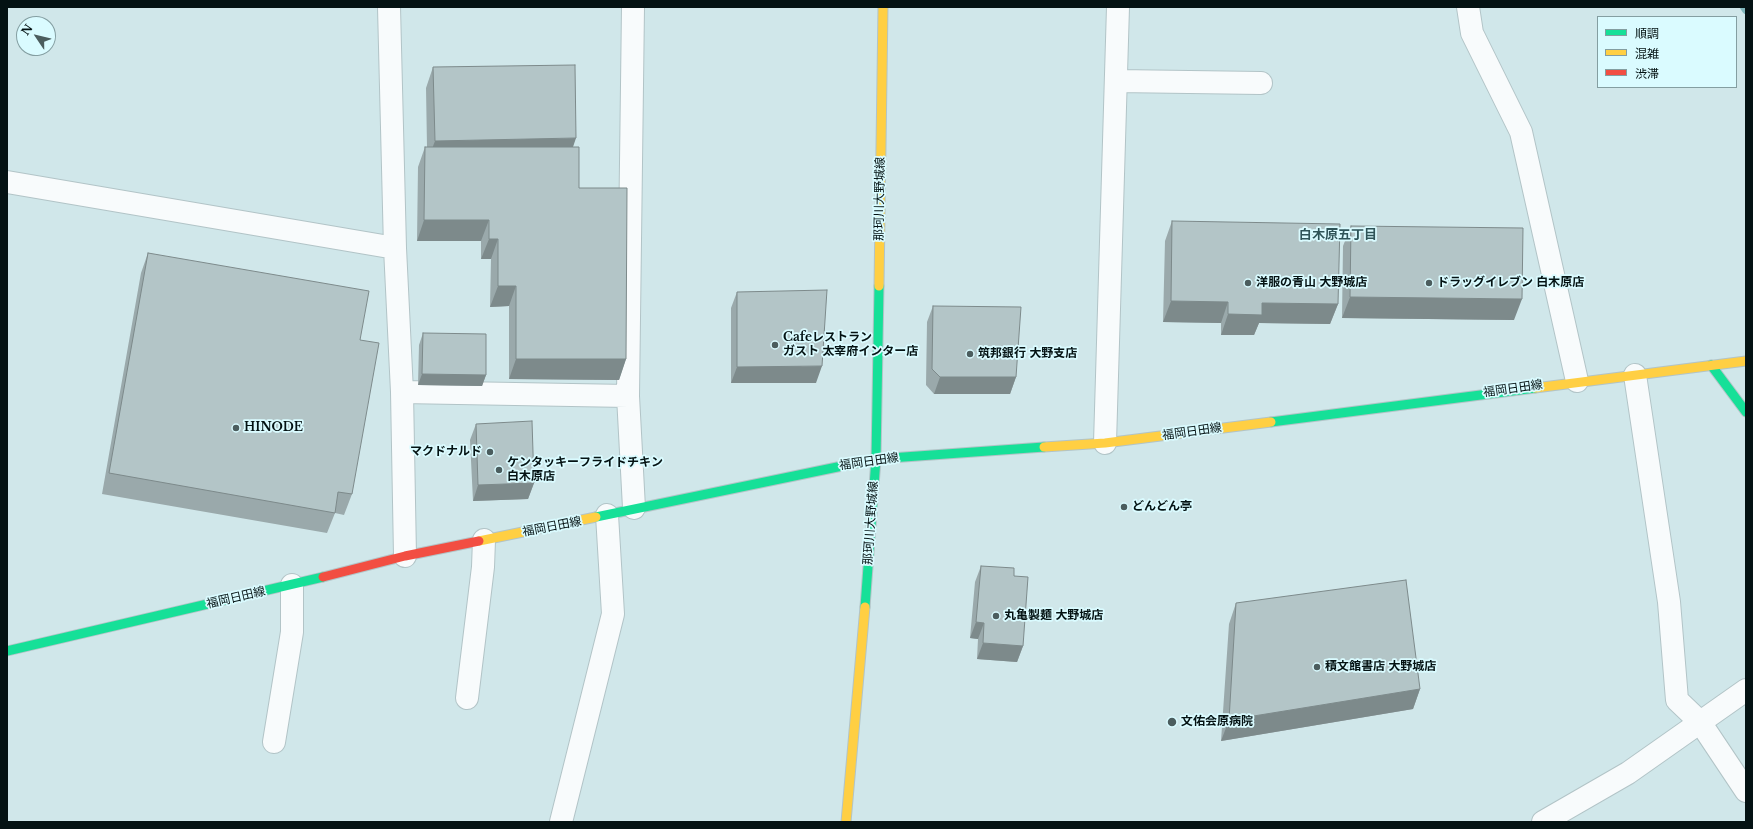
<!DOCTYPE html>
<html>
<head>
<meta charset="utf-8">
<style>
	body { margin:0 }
	#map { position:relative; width:1753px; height:829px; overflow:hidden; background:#d0e7ea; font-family:"Libre Baskerville","Noto Sans JP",serif }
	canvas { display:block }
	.frame { position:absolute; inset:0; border:8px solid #041213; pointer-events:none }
	.legend { position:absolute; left:1597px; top:16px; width:140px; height:72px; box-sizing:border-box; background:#dafbff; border:1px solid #849ea1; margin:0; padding:5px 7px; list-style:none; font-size:12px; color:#041213 }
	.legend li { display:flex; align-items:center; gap:8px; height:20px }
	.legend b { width:20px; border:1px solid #849ea1 }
	.north { position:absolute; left:16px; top:16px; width:40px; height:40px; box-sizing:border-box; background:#dafbff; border:1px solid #849ea1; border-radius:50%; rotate:305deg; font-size:11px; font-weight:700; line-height:16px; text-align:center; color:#041213 }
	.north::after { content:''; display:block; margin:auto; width:14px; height:18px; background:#4b5d5e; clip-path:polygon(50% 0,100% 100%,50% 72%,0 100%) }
</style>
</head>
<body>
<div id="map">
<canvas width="1753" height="829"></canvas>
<div class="frame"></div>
<ul class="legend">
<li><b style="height:5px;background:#16e098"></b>順調</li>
<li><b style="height:5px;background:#ffcf43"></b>混雑</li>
<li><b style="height:5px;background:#f24e42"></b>渋滞</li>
</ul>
<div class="north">N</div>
</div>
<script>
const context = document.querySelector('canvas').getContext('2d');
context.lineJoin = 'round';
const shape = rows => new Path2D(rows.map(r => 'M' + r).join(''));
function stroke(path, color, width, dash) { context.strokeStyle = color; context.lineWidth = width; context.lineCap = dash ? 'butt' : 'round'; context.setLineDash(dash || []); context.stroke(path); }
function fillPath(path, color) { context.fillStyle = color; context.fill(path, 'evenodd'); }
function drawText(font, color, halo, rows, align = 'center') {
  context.font = font + ' "Libre Baskerville","Noto Sans JP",serif'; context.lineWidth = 3.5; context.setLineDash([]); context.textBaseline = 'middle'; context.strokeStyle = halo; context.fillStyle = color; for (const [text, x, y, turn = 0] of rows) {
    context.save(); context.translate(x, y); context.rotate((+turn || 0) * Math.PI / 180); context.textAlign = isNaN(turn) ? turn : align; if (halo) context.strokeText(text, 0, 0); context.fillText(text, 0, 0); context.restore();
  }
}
const stream = shape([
	[1744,7,1746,10]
]);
const street = shape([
	[389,7,395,248,402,392,405,556],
	[633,7,628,396,634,508],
	[1468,7,1472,33,1521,132,1577,381],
	[1117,81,1261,83],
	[7,182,395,248],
	[1635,375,1669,602,1677,700,1700,722,1746,791],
	[402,392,628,396],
	[1105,443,1118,7],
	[467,698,483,567,484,540],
	[274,742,292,632,292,585],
	[561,822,613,614,607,515],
	[1543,822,1628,773,1746,690]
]);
const fast = shape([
	[1711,365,1746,412],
	[1271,422,1535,388],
	[596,517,876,459,1044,447],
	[865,607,876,459,879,286],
	[7,651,323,577]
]);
const slow = shape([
	[879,286,883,7],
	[1535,388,1746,361],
	[1044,447,1105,443,1271,422],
	[479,541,596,517],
	[846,822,865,607]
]);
const jam = shape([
	[323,577,405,556,479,541]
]);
const wall = shape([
	[433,67,573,147,579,188,626,359,619,380,509,379,509,306,490,307,491,259,481,259,481,241,417,241,418,167,425,147,427,147,426,88],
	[1172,221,1338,304,1330,324,1259,323,1254,335,1221,335,1221,323,1163,322,1165,241],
	[1351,226,1514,320,1342,318,1343,246],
	[148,253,360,340,352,494,344,515,335,513,327,533,102,494,141,273],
	[737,292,816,383,731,383,731,308],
	[933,306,1016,377,1010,394,934,394,926,385,927,322],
	[423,333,486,375,482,386,418,385,419,345],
	[476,424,534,483,528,499,473,501,470,440],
	[981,566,1014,576,1023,646,1017,662,977,659,978,639,970,638,975,582],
	[1236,603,1420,689,1413,709,1221,741,1229,624]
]);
const shadedWall = shape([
	[576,138,569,159,427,162,435,141],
	[424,220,489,220,481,241,417,241],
	[489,239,498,239,491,259,481,259],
	[498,286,516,286,509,306,490,307],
	[1350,297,1522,299,1514,320,1342,318],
	[1171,301,1228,302,1221,323,1163,322],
	[1262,303,1338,304,1330,324,1259,323,1254,335,1221,335,1228,314],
	[516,359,626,359,619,380,509,379],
	[822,366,816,383,731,383,737,367],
	[422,374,486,375,482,386,418,385],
	[940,377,1016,377,1010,394,934,394],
	[534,483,528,499,473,501,478,485],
	[976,622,984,623,978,639,970,638],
	[983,643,1023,646,1017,662,977,659],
	[1420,689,1413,709,1221,741,1229,720]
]);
const building = shape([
	[575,65,576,138,435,141,433,67,575,65],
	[425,147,579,147,579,188,627,188,626,359,516,359,516,286,498,286,498,239,489,239,489,220,424,220,425,147],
	[1172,221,1340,224,1338,304,1262,303,1262,315,1228,314,1228,302,1171,301,1172,221],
	[1351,226,1523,228,1522,299,1350,297,1351,226],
	[148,253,369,291,360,340,379,343,352,494,338,492,335,513,109,473,148,253],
	[827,290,822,366,737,367,737,292,827,290],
	[933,306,1021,307,1016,377,940,377,932,369,933,306],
	[423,333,486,334,486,375,422,374,423,333],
	[532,421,534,483,478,485,476,424,532,421],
	[981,566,1014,568,1014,576,1028,577,1023,646,983,643,984,623,976,622,981,566],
	[1406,580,1420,689,1229,720,1236,603,1406,580]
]);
const markers = [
	[1248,283,4,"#4b5d5e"],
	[1429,283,4,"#4b5d5e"],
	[775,345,4,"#4b5d5e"],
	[970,354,4,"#4b5d5e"],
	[236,428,4,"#4b5d5e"],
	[490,452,4,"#4b5d5e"],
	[499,470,4,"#4b5d5e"],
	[1124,507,4,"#4b5d5e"],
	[996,616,4,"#4b5d5e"],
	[1317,667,4,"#4b5d5e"],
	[1172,722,5,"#4b5d5e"]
];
const streetNames = [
	["那珂川大野城線",880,199,-89],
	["福岡日田線",1513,389,-8],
	["福岡日田線",1192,432,-8],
	["福岡日田線",869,462,-8],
	["那珂川大野城線",871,523,-86],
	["福岡日田線",552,527,-11],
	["福岡日田線",236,598,-13]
];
const poiNames = [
	["洋服の青山 大野城店",1256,283],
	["ドラッグイレブン 白木原店",1437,283],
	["Cafeレストラン",783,338],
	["ガスト 太宰府インター店",783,352],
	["筑邦銀行 大野支店",978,354],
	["HINODE",244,428],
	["マクドナルド",482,452,"right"],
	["ケンタッキーフライドチキン",507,463],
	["白木原店",507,477],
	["どんどん亭",1132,507],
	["丸亀製麺 大野城店",1004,616],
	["積文館書店 大野城店",1325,667],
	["文佑会原病院",1181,722]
];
const neighbourhoodNames = [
	["白木原五丁目",1338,235]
];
stroke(stream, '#80b7bc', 8);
stroke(street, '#b2c4c7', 24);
stroke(fast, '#b2c4c7', 11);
stroke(slow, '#b2c4c7', 11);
stroke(jam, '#b2c4c7', 11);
stroke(street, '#f8fbfc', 22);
stroke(fast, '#16e098', 9);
stroke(slow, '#ffcf43', 9);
stroke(jam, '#f24e42', 9);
fillPath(wall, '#9aa9ab');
fillPath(shadedWall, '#7d8a8b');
fillPath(building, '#b3c5c7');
stroke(building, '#7d8a8b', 1);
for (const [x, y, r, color] of markers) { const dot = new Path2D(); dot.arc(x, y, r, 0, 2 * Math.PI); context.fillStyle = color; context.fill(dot); stroke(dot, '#dafbff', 1.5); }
drawText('12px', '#041213', '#dafbff', streetNames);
drawText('bold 12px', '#041213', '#dafbff', poiNames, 'left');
drawText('bold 13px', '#2f5458', '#dafbff', neighbourhoodNames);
</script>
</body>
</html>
